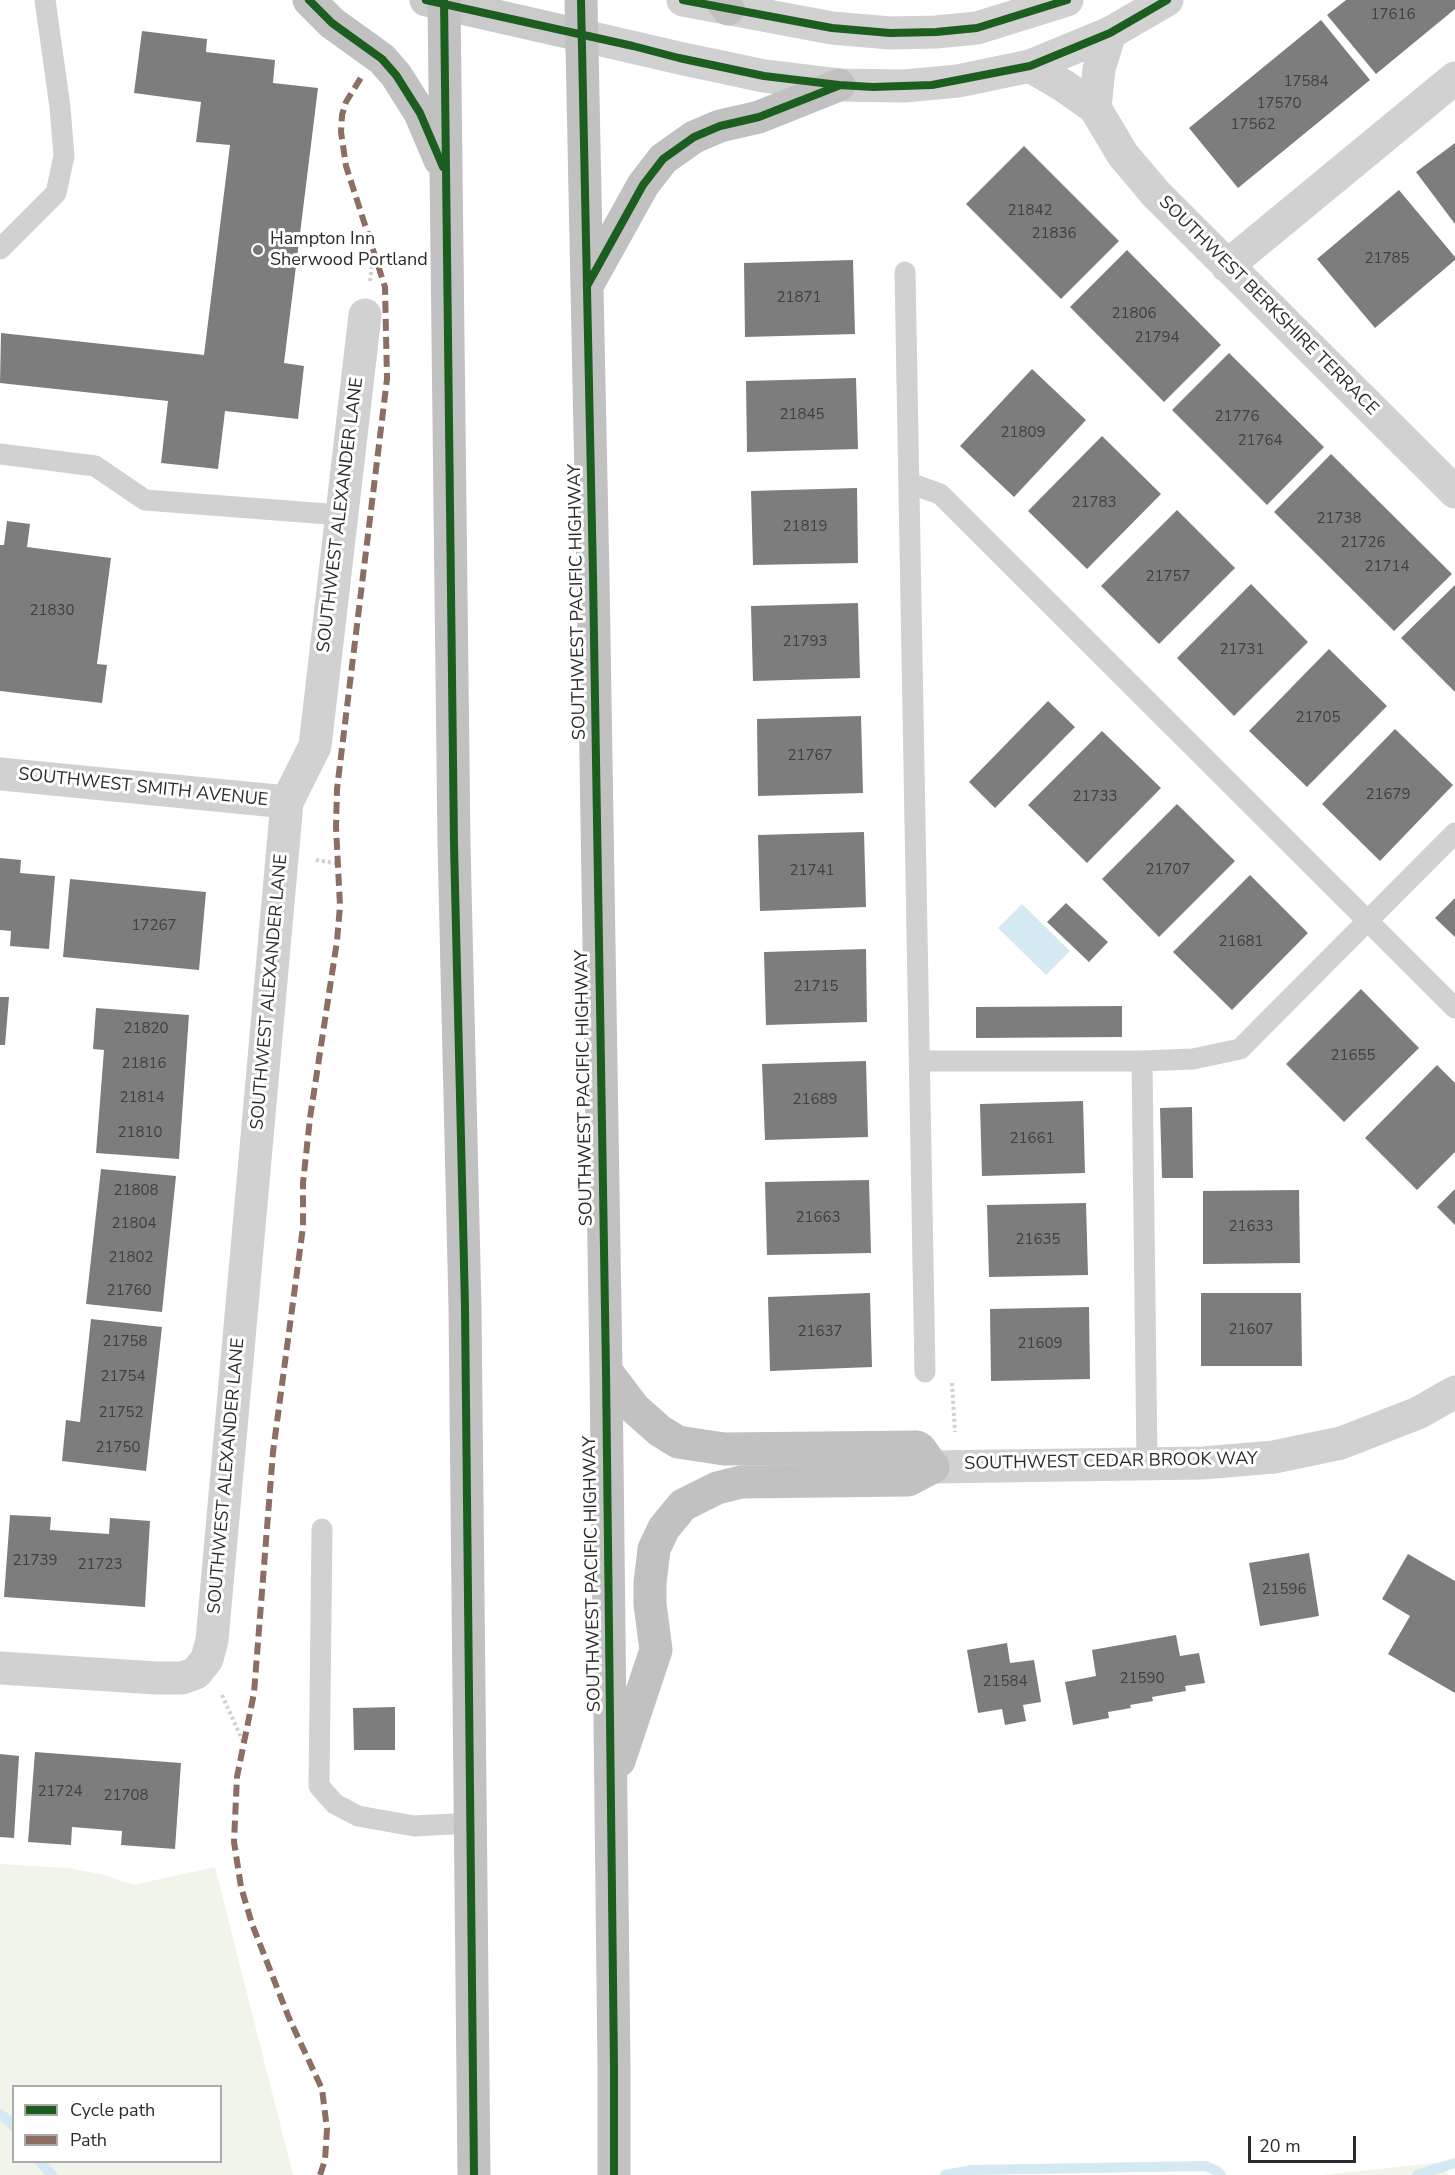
<!DOCTYPE html>
<html>
<head>
<meta charset="utf-8">
<style>
	body { margin:0 }
	#map { position:relative; width:1455px; height:2175px; overflow:hidden; background:#fff; font-family:"Nunito Sans",sans-serif }
	canvas { display:block }
	.legend { position:absolute; left:12px; top:2085px; width:210px; height:78px; box-sizing:border-box; background:#fff; border:2px solid #ababab; margin:0; padding:8px 10px; list-style:none; font-size:18px; color:#2c2c2c }
	.legend li { display:flex; align-items:center; gap:12px; height:30px }
	.legend b { width:30px; border:2px solid #ababab }
	.scale { position:absolute; left:1248px; top:2136px; width:108px; height:27px; box-sizing:border-box; border:3px solid #2c2c2c; border-top:0; padding-left:8px; font-size:18px; line-height:21px; white-space:nowrap; color:#2c2c2c; -webkit-text-stroke:4px #fff; paint-order:stroke }
</style>
</head>
<body>
<div id="map">
<canvas width="1455" height="2175"></canvas>
<ul class="legend">
<li><b style="height:8px;background:#1b5e20"></b>Cycle path</li>
<li><b style="height:8px;background:#8d6e63"></b>Path</li>
</ul>
<div class="scale">20 m</div>
</div>
<script>
const context = document.querySelector('canvas').getContext('2d');
context.lineJoin = 'round';
function fillPath(path, color) { context.fillStyle = color; context.fill(path, 'evenodd'); }
const shape = rows => new Path2D(rows.map(r => 'M' + r).join(''));
function stroke(path, color, width, dash) { context.strokeStyle = color; context.lineWidth = width; context.lineCap = dash ? 'butt' : 'round'; context.setLineDash(dash || []); context.stroke(path); }
function drawText(font, color, halo, rows, align = 'center') {
  context.font = font + ' "Nunito Sans",sans-serif'; context.lineWidth = 6; context.setLineDash([]); context.textBaseline = 'middle'; context.strokeStyle = halo; context.fillStyle = color; for (const [text, x, y, turn = 0] of rows) {
    context.save(); context.translate(x, y); context.rotate((+turn || 0) * Math.PI / 180); context.textAlign = isNaN(turn) ? turn : align; if (halo) context.strokeText(text, 0, 0); context.fillText(text, 0, 0); context.restore();
  }
}
const green = shape([
	[0,1864,68,1868,101,1874,133,1885,215,1867,293,2175,0,2175],
	[220,2086,220,2162,14,2162,14,2086],
	[1444,2162,1448,2175,1323,2175]
]);
const water = shape([
	[1022,904,1070,951,1046,975,998,928]
]);
const stream = shape([
	[0,2114,7,2119,14,2127],
	[40,2162,52,2175],
	[945,2175,972,2170,1206,2166,1217,2171,1221,2175],
	[1417,2175,1455,2163]
]);
const building = shape([
	[1346,0,1455,0,1455,9,1376,74,1327,15],
	[1321,20,1370,80,1238,188,1189,128],
	[142,31,207,39,206,52,275,60,273,83,318,88,284,363,304,366,298,419,225,411,218,469,161,463,168,401,0,383,1,333,204,355,230,145,196,142,201,102,134,93],
	[1455,143,1455,224,1416,172],
	[1024,146,1119,241,1061,299,966,204],
	[1399,190,1455,257,1455,260,1375,328,1317,259],
	[1127,250,1221,345,1164,402,1070,307],
	[853,260,855,334,745,337,744,263],
	[1229,353,1324,447,1267,505,1172,410],
	[1032,369,1086,420,1014,497,960,446],
	[856,378,858,449,747,452,746,381],
	[1102,436,1161,494,1087,569,1028,511],
	[1331,454,1452,574,1394,631,1274,512],
	[857,488,858,563,753,565,751,491],
	[1177,510,1235,568,1159,644,1101,586],
	[7,521,30,524,27,547,111,558,97,664,107,665,102,703,0,691,0,545,4,545],
	[1251,584,1308,642,1234,716,1177,658],
	[1455,585,1455,692,1401,638],
	[858,603,860,678,753,681,751,606],
	[1329,649,1387,706,1307,787,1249,731],
	[1048,701,1075,727,995,808,969,782],
	[861,716,863,793,758,796,757,719],
	[1395,729,1453,785,1380,861,1322,804],
	[1102,731,1161,788,1087,863,1028,805],
	[1177,804,1235,861,1159,937,1102,879],
	[864,832,866,907,760,911,758,835],
	[0,858,21,860,20,873,55,876,49,949,10,946,11,931,0,930],
	[1250,875,1308,933,1232,1010,1173,952],
	[70,879,206,892,199,970,63,957],
	[1455,898,1455,937,1435,918],
	[1066,903,1108,942,1089,962,1047,922],
	[866,949,867,1022,766,1025,764,952],
	[1361,989,1419,1048,1344,1122,1286,1064],
	[0,997,9,997,5,1045,0,1045],
	[1122,1006,1122,1037,976,1038,976,1007],
	[96,1008,189,1015,179,1159,96,1153,104,1050,93,1049],
	[866,1061,868,1137,765,1140,762,1064],
	[1437,1065,1455,1083,1455,1152,1417,1190,1365,1138],
	[1083,1101,1085,1173,982,1176,980,1104],
	[1192,1107,1193,1178,1162,1178,1160,1108],
	[101,1169,176,1176,162,1312,86,1304],
	[869,1180,871,1253,767,1255,765,1182],
	[1455,1189,1455,1225,1437,1207],
	[1299,1190,1300,1263,1203,1264,1203,1191],
	[1086,1203,1088,1275,989,1277,987,1205],
	[870,1293,872,1367,770,1371,768,1297],
	[1201,1293,1301,1293,1302,1366,1201,1366],
	[1089,1307,1090,1379,991,1381,990,1309],
	[91,1319,162,1327,146,1471,62,1461,66,1420,80,1422],
	[10,1515,51,1517,50,1530,109,1534,110,1518,150,1521,145,1607,4,1597],
	[1309,1553,1319,1616,1260,1626,1249,1563],
	[1408,1554,1455,1581,1455,1693,1388,1654,1410,1616,1382,1599],
	[1176,1635,1180,1656,1199,1653,1205,1683,1185,1686,1186,1691,1152,1697,1153,1701,1130,1705,1131,1708,1108,1712,1109,1718,1073,1725,1065,1682,1096,1676,1092,1650],
	[1007,1643,1010,1663,1034,1660,1041,1702,1023,1705,1026,1721,1005,1725,1002,1709,978,1713,967,1650],
	[395,1707,395,1750,354,1750,353,1708],
	[35,1752,181,1763,175,1849,121,1845,122,1831,72,1827,71,1845,28,1842],
	[0,1754,19,1756,14,1838,0,1837]
]);
const path = shape([
	[370,281,374,250],
	[316,860,339,864],
	[952,1383,955,1432],
	[222,1695,244,1744]
]);
const service = shape([
	[0,249,56,193,64,156,60,107,45,0],
	[905,272,925,1372],
	[0,454,95,466,145,500,341,515],
	[909,483,940,494,1455,1008],
	[920,1061,1142,1061,1193,1059,1240,1049,1455,833],
	[1142,1061,1147,1462],
	[322,1529,319,1786,335,1804,358,1816,414,1826,472,1823]
]);
const minor = shape([
	[1030,66,1064,86,1095,108,1123,155,1156,194,1455,492],
	[1095,108,1099,69,1110,33],
	[1227,266,1455,78],
	[0,774,287,802],
	[0,1668,156,1678,182,1678,196,1673,207,1659,212,1640,287,802,315,746,365,315]
]);
const tertiary = shape([
	[683,0,832,28,890,33,936,32,977,28,1067,0],
	[580,35,679,58,764,76,839,85,904,86,958,81,1030,66,1110,33,1167,0],
	[933,1467,1203,1463,1274,1457,1341,1443,1418,1413,1455,1392]
]);
const secondary = shape([
	[426,0,580,35]
]);
const trunk = shape([
	[309,0,332,23,382,59,396,75,420,113,440,160],
	[444,0,454,844,465,1307,474,2175],
	[581,0,593,576,606,1371,614,2068,614,2175],
	[721,0,728,9],
	[588,284,643,185,663,159,694,137,720,126,759,117,839,85],
	[606,1371,634,1408,660,1431,678,1442,724,1449,917,1447,920,1449,933,1467,908,1480,741,1482,717,1488,683,1505,664,1528,654,1549,650,1583,650,1604,656,1650,619,1761]
]);
const quiet = shape([
	[320,2175,325,2160,327,2129,322,2089,289,2018,252,1924,241,1887,234,1842,237,1777,254,1693,273,1452,303,1227,303,1183,310,1118,337,941,340,906,336,827,337,789,387,379,385,287,346,166,341,132,342,115,346,102,362,76]
]);
const cycleway = shape([
	[309,0,332,23,382,59,396,75,420,113,443,167],
	[426,0,633,46,679,58,764,76,839,85,873,87,932,85,1030,66,1110,33,1167,0],
	[444,0,454,844,465,1307,474,2175],
	[581,0,593,576,606,1371,614,2068,614,2175],
	[683,0,832,28,890,33,936,32,977,28,1067,0],
	[587,286,643,185,663,159,694,137,720,126,759,117,838,86]
]);
const markers = [
	[258,250,6,"#767676"]
];
const numberNames = [
	["17616",1393,15],
	["17584",1306,82],
	["17570",1279,104],
	["17562",1253,125],
	["21842",1030,211],
	["21836",1054,234],
	["21785",1387,259],
	["21871",799,298],
	["21806",1134,314],
	["21794",1157,338],
	["21845",802,415],
	["21776",1237,417],
	["21809",1023,433],
	["21764",1260,441],
	["21783",1094,503],
	["21738",1339,519],
	["21819",805,527],
	["21726",1363,543],
	["21714",1387,567],
	["21757",1168,577],
	["21830",52,611],
	["21793",805,642],
	["21731",1242,650],
	["21705",1318,718],
	["21767",810,756],
	["21679",1388,795],
	["21733",1095,797],
	["21707",1168,870],
	["21741",812,871],
	["17267",154,926],
	["21681",1241,942],
	["21715",816,987],
	["21820",146,1029],
	["21655",1353,1056],
	["21816",144,1064],
	["21814",142,1098],
	["21689",815,1100],
	["21810",140,1133],
	["21661",1032,1139],
	["21808",136,1191],
	["21663",818,1218],
	["21804",134,1224],
	["21633",1251,1227],
	["21635",1038,1240],
	["21802",131,1258],
	["21760",129,1291],
	["21607",1251,1330],
	["21637",820,1332],
	["21758",125,1342],
	["21609",1040,1344],
	["21754",123,1377],
	["21752",121,1413],
	["21750",118,1448],
	["21739",35,1561],
	["21723",100,1565],
	["21596",1284,1590],
	["21590",1142,1679],
	["21584",1005,1682],
	["21724",60,1792],
	["21708",126,1796]
];
const poiNames = [
	["Hampton Inn",270,240],
	["Sherwood Portland",270,261]
];
const streetNames = [
	["SOUTHWEST BERKSHIRE TERRACE",1268,306,45],
	["SOUTHWEST ALEXANDER LANE",341,515,-83],
	["SOUTHWEST PACIFIC HIGHWAY",578,602,-91],
	["SOUTHWEST SMITH AVENUE",143,788,6],
	["SOUTHWEST ALEXANDER LANE",270,992,-85],
	["SOUTHWEST PACIFIC HIGHWAY",585,1088,-91],
	["SOUTHWEST CEDAR BROOK WAY",1111,1462,-1],
	["SOUTHWEST ALEXANDER LANE",227,1476,-85],
	["SOUTHWEST PACIFIC HIGHWAY",593,1574,-91]
];
fillPath(green, '#f0f4e9');
fillPath(water, '#d4e9f2');
stroke(stream, '#d4e9f2', 10);
fillPath(building, '#7d7d7d');
stroke(path, '#d1d1d1', 4, [3, 3]);
stroke(service, '#d1d1d1', 21);
stroke(minor, '#d1d1d1', 33);
stroke(tertiary, '#d1d1d1', 33);
stroke(secondary, '#cacaca', 33);
stroke(trunk, '#c1c1c1', 33);
stroke(quiet, '#8d6e63', 6, [12, 6]);
stroke(cycleway, '#1b5e20', 8);
for (const [x, y, r, color] of markers) { const dot = new Path2D(); dot.arc(x, y, r, 0, 2 * Math.PI); context.fillStyle = color; context.fill(dot); stroke(dot, '#fff', 2); }
drawText('15px', '#404040', null, numberNames);
drawText('18px', '#2c2c2c', '#fff', poiNames, 'left');
drawText('18px', '#2c2c2c', '#fff', streetNames);
</script>
</body>
</html>
